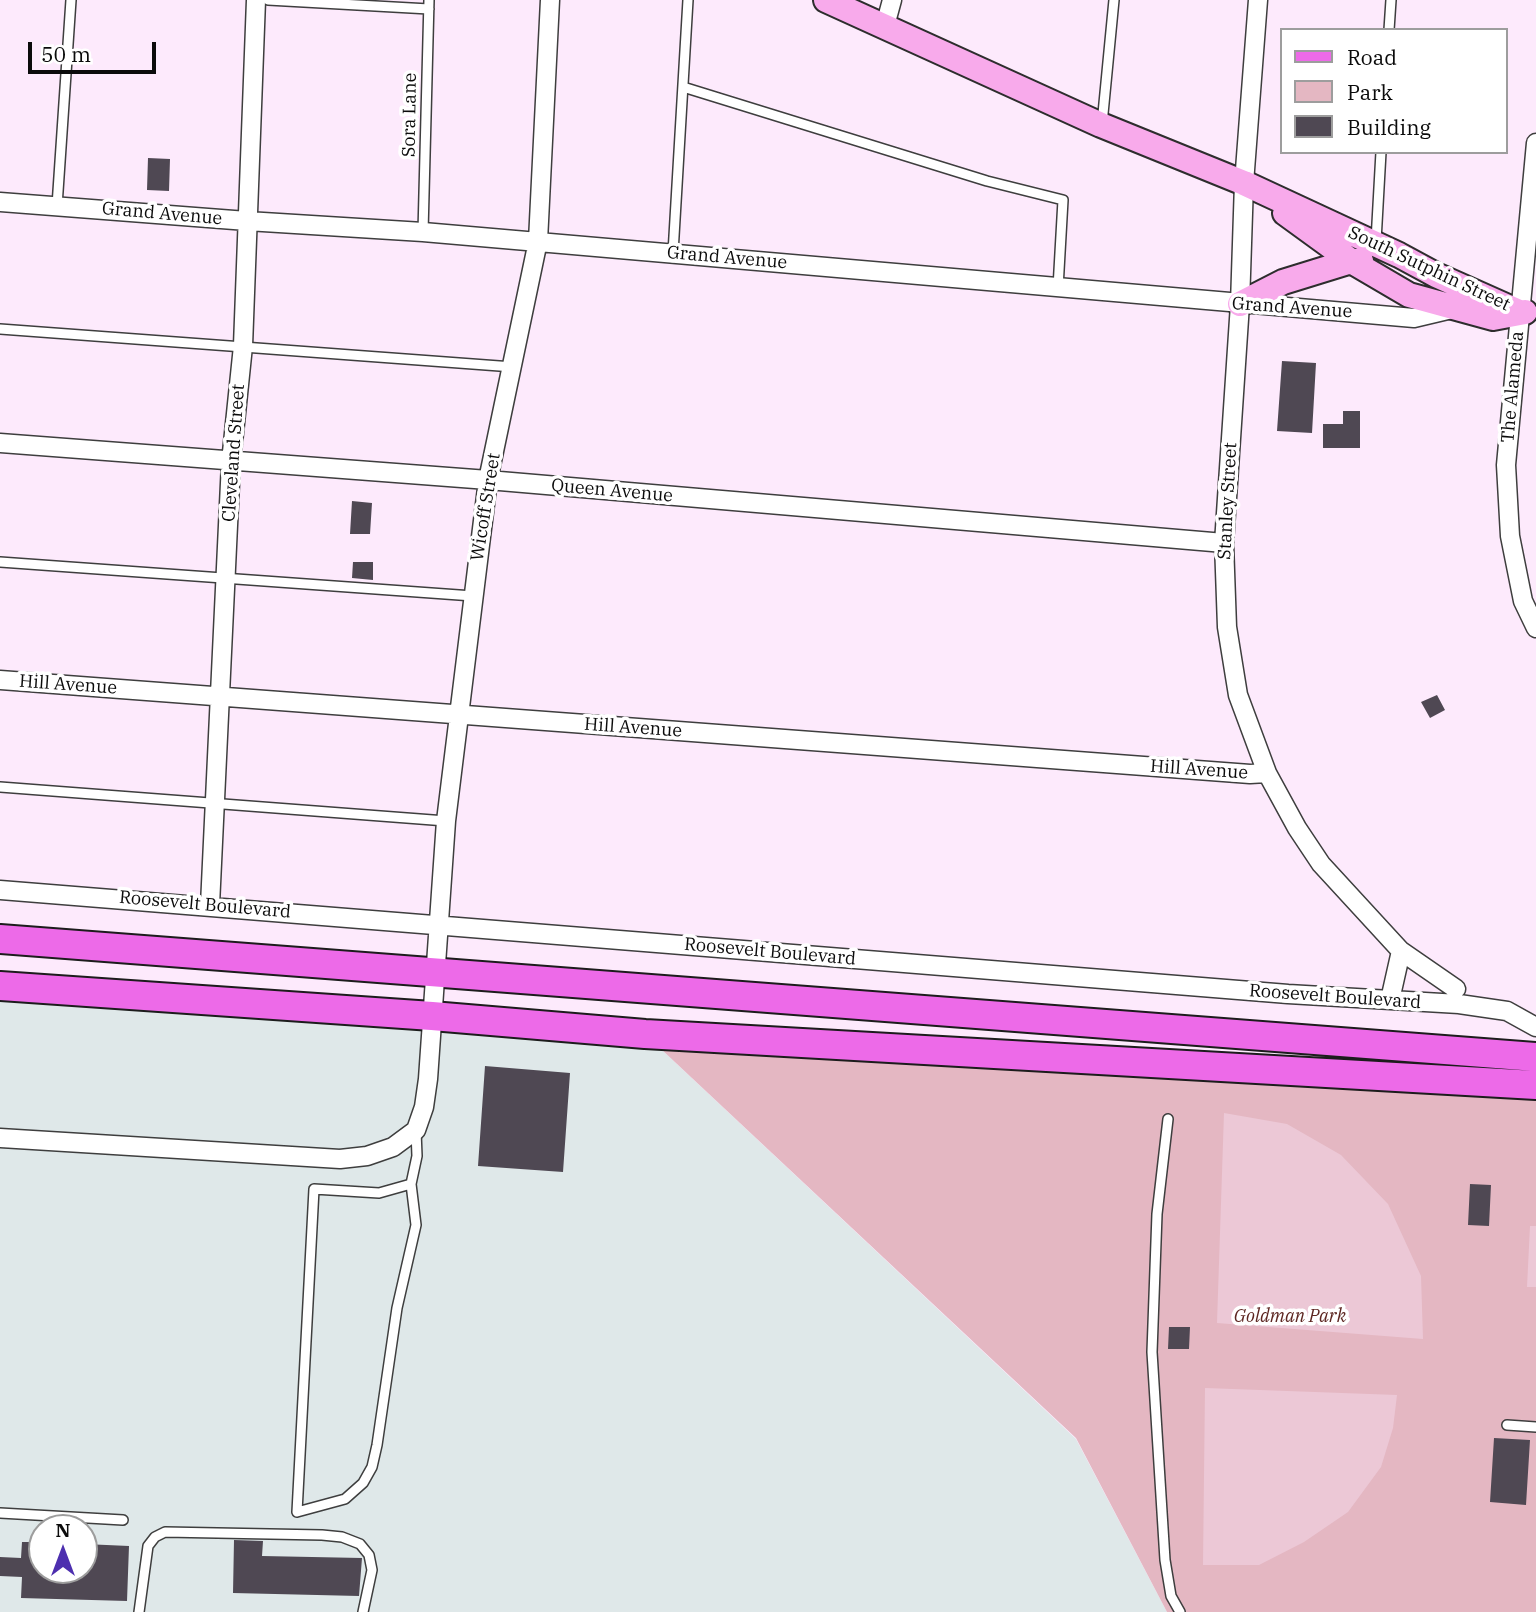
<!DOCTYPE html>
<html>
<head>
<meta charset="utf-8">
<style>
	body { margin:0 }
	#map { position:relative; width:1536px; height:1612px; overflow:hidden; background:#fdeafc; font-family:"IBM Plex Serif",serif }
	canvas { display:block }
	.legend { position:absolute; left:1280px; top:28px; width:228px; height:126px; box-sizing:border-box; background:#fff; border:2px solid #9d9d9d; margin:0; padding:9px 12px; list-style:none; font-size:21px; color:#0b0b0b }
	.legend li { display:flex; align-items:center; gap:14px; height:35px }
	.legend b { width:35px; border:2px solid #9d9d9d }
	.north { position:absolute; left:28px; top:1514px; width:70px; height:70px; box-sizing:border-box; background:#fff; border:2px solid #9d9d9d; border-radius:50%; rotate:0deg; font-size:19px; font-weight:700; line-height:28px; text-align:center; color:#0b0b0b }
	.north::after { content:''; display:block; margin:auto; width:24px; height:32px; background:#4d2faf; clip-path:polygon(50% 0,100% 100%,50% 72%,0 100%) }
	.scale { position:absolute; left:28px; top:42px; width:128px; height:32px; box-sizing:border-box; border:4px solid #0b0b0b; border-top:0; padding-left:9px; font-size:21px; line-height:24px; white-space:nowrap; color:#0b0b0b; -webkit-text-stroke:5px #fff; paint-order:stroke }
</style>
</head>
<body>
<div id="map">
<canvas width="1536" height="1612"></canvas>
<ul class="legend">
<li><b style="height:9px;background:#ed6ae8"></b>Road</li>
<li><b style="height:19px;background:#e4b7c2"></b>Park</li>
<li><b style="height:19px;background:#4f4853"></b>Building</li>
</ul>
<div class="north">N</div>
<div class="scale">50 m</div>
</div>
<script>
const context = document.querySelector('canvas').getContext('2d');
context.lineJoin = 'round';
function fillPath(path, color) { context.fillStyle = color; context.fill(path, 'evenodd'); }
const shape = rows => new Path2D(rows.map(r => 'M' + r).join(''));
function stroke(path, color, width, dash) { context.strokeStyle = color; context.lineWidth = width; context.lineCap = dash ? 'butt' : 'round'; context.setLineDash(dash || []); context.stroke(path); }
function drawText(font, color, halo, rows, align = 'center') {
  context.font = font + ' "IBM Plex Serif",serif'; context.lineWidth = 7; context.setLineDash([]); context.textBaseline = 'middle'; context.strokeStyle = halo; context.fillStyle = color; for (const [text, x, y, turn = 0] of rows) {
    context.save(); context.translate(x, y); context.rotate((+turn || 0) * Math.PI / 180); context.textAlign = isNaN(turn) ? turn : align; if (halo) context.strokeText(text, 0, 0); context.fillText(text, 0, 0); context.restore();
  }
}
const industrial = shape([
	[0,986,645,1034,1076,1439,1167,1612,0,1612],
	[42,1528,84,1528,84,1570,42,1570]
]);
const green = shape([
	[645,1034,1536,1085,1536,1612,1167,1612,1076,1438]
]);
const pitch = shape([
	[1224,1113,1287,1124,1341,1155,1388,1204,1421,1276,1423,1339,1217,1323],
	[1530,1226,1536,1226,1536,1287,1527,1287],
	[1205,1388,1397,1395,1393,1428,1381,1467,1348,1512,1304,1542,1259,1565,1203,1565]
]);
const building = shape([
	[148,158,170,159,169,191,147,190],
	[1282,361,1316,363,1312,433,1277,431],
	[1343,411,1360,411,1360,448,1323,448,1323,424,1343,424],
	[352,501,372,503,370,534,350,534],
	[353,562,373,562,373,580,352,578],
	[1437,695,1445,710,1430,718,1421,702],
	[485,1066,570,1073,563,1172,478,1166],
	[1470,1184,1491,1185,1489,1226,1468,1225],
	[1169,1327,1190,1327,1189,1349,1168,1349],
	[1494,1438,1530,1440,1526,1505,1490,1502],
	[234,1540,263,1541,262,1556,362,1558,359,1596,233,1593],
	[22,1542,42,1542,42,1570,84,1570,84,1544,129,1546,127,1601,21,1598,22,1577,0,1576,0,1557,21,1558]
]);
const lane = shape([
	[268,0,429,9],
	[1389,30,1391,0],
	[683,87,987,181,1063,200,1058,288],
	[1102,124,1114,0],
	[57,206,71,0],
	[423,232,429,0],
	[1376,241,1381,152],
	[673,253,688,0],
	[0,329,513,367],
	[0,562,473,596],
	[0,787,446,821],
	[1168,1119,1157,1214,1152,1352,1165,1560,1171,1596,1180,1612],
	[411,1184,416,1225,397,1308,377,1445,372,1467,363,1483,345,1499,297,1512,314,1189,379,1193,411,1184,417,1156,416,1131],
	[1507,1425,1536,1427],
	[0,1513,123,1520],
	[139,1612,148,1546,155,1537,165,1532,322,1535,342,1537,360,1544,369,1555,372,1570,363,1612]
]);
const street = shape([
	[1258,0,1244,183,1240,304,1224,543,1227,627,1238,695,1267,773,1297,828,1321,864,1401,951,1456,989],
	[885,26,892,0],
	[1536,143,1506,465,1510,536,1523,601,1536,628],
	[0,202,247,221,423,232,1414,318,1452,309],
	[0,443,488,480,1224,543],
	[0,680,1250,774,1267,773],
	[0,890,1288,994,1459,1004,1507,1011,1536,1027],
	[210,905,231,462,243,346,256,0],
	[1390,1000,1401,951],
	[0,1138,340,1159,367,1156,393,1147,416,1130,424,1107,428,1079,446,821,488,480,538,241,550,0]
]);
const secondary = shape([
	[826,0,1101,125,1244,183,1399,255,1436,275,1519,312],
	[1285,213,1351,261,1409,295,1493,318,1525,312],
	[1240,304,1283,282,1351,261,1361,261]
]);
const primary = shape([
	[0,939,1536,1057],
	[0,986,432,1016,645,1034,1536,1085]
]);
const streetNames = [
	["Sora Lane",410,115,-89],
	["Grand Avenue",162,214,5],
	["Grand Avenue",727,258,5],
	["South Sutphin Street",1429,269,25],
	["Grand Avenue",1292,308,4],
	["The Alameda",1513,387,-85],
	["Cleveland Street",234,453,-86],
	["Queen Avenue",612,491,5],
	["Stanley Street",1228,501,-87],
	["Wicoff Street",486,507,-81],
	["Hill Avenue",68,685,4],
	["Hill Avenue",633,728,4],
	["Hill Avenue",1199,770,4],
	["Roosevelt Boulevard",205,905,5],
	["Roosevelt Boulevard",770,952,5],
	["Roosevelt Boulevard",1335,997,4]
];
const parkNames = [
	["Goldman Park",1290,1317]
];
fillPath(industrial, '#dfe8e9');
fillPath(green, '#e4b7c2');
fillPath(pitch, '#ecc8d6');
fillPath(building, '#4f4853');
stroke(lane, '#3e3e3e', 12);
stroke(street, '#3e3e3e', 21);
stroke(secondary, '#2d2d2d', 28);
stroke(primary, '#1c1c1c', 32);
stroke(lane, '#fff', 9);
stroke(street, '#fff', 18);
stroke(secondary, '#f8aaeb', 24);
stroke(primary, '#ed6ae8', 28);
drawText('18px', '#0b0b0b', '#fff', streetNames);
drawText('italic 18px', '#5d2621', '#fff', parkNames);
</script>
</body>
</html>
